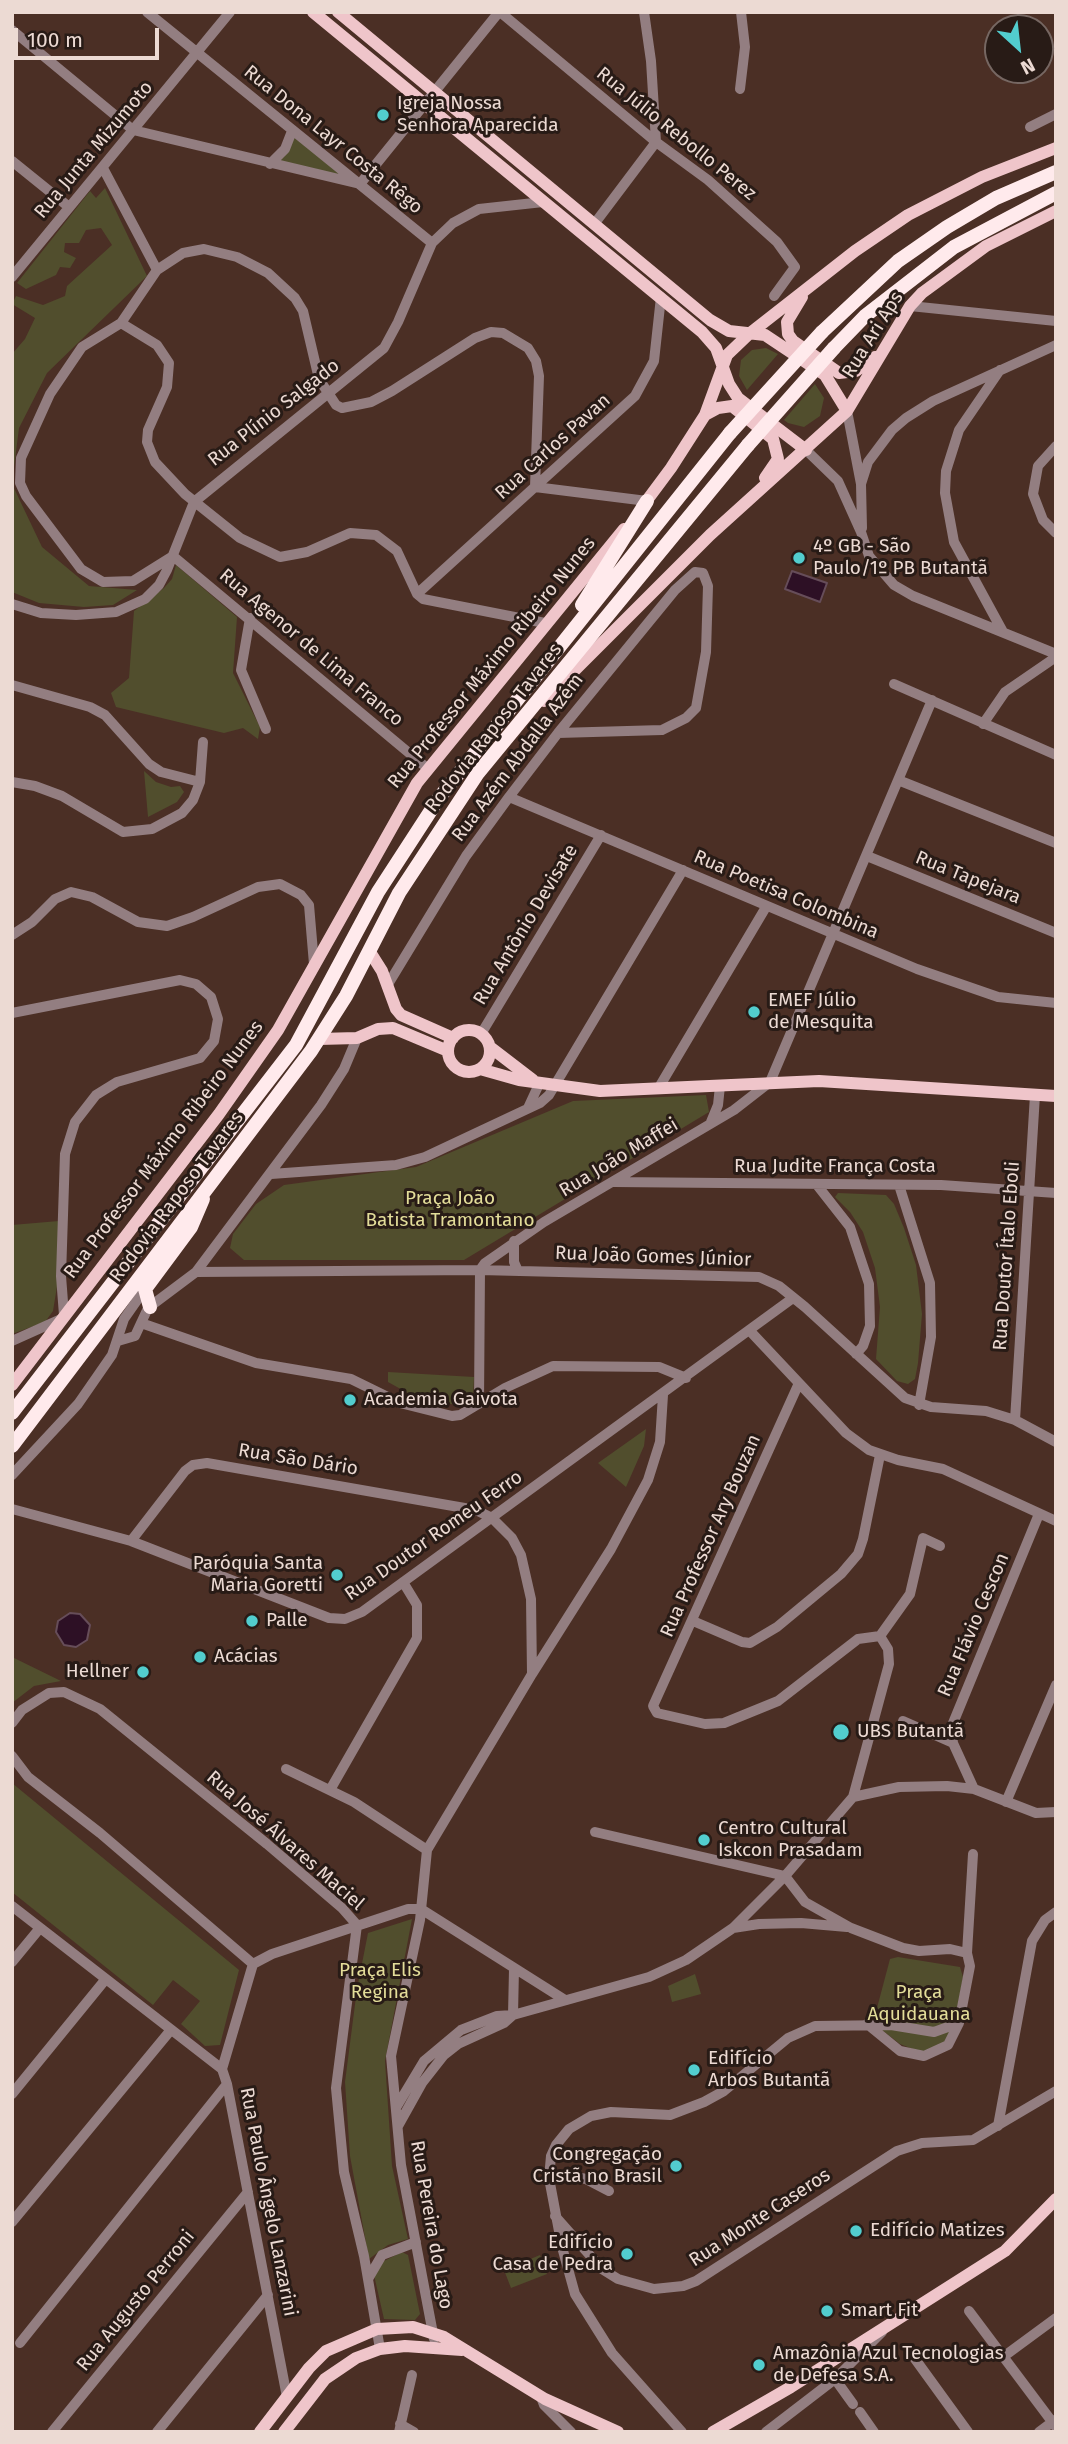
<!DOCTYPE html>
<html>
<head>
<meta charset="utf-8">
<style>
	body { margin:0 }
	#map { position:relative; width:1068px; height:2444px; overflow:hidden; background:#4b2f25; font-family:"Fira Sans",sans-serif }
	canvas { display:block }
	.frame { position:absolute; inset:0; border:14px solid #ecdad3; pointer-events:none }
	.north { position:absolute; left:984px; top:14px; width:70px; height:70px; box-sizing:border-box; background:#281b16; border:2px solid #766762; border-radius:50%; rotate:153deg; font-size:19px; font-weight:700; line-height:28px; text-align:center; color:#ecdad3 }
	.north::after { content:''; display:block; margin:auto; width:24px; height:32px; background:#52cdce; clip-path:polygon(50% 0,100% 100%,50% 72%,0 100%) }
	.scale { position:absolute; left:14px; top:28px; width:145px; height:32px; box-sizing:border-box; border:4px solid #ecdad3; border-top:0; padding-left:9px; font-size:21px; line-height:24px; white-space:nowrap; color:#ecdad3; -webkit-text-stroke:5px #281b16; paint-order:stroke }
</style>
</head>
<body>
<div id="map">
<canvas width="1068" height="2444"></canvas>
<div class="frame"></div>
<div class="north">N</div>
<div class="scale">100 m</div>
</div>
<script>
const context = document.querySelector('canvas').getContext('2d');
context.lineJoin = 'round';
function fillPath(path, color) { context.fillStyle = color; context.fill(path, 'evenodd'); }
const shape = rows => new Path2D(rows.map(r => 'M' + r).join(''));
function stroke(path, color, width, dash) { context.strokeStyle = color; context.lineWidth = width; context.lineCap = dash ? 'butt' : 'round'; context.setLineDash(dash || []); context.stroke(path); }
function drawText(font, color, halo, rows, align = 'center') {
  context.font = font + ' "Fira Sans",sans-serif'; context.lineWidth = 6; context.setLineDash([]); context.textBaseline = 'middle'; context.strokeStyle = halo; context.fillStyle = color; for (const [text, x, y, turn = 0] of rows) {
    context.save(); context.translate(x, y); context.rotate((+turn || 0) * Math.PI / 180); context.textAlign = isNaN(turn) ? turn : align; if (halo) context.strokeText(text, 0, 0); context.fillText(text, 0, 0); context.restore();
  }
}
const green = shape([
	[294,134,351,181,275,163],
	[105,188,147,276,47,373,19,428,12,483,12,354,25,339,35,318,12,304,16,296,43,305,65,296,67,286,112,245,101,228,86,230,79,243,65,243,64,252,76,258,70,268,60,267,56,275,26,289,17,283,90,191,96,198],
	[766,348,778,354,747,390,739,376,741,360,752,350],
	[815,384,824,398,820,416,804,427,788,423,784,420],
	[12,484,42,547,89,586,137,590,113,605,84,607,39,603,12,592],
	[176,565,237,617,233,673,260,727,258,739,243,728,224,733,116,707,111,693,129,678,134,611,164,588,172,579],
	[144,771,156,782,171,787,180,786,184,792,177,802,148,817],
	[706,1095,709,1112,464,1260,244,1260,230,1248,233,1234,256,1204,284,1185,416,1167,573,1101],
	[838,1193,886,1195,894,1204,904,1228,916,1265,922,1314,918,1363,915,1379,908,1384,897,1381,876,1359,880,1307,875,1268,863,1232,850,1212,835,1197],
	[59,1221,61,1262,53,1311,45,1322,12,1334,12,1225],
	[388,1372,474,1377,473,1399,461,1406,415,1397,388,1382],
	[646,1429,644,1446,626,1487,598,1463],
	[12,1657,61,1681,34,1686,12,1703],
	[12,1783,239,1970,220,2045,205,2046,181,2024,200,2001,173,1980,153,2005,12,1892],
	[412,1919,385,2061,392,2166,408,2239,388,2245,369,2259,350,2156,345,2082,357,1989,368,1933],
	[898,1957,960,1967,963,1977,952,2036,940,2049,920,2052,900,2044,873,2023,890,1959],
	[695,1974,701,1994,672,2002,668,1986],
	[402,2252,408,2255,420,2314,415,2320,384,2319,374,2275,382,2262],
	[540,2255,547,2274,511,2288,504,2270]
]);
const water = shape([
	[792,571,827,583,820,602,785,589,792,571],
	[70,1613,80,1614,90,1625,87,1640,76,1647,64,1645,56,1632,58,1621,70,1613]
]);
const minor = shape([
	[147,12,432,243],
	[500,12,656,142,708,180,777,242,795,267,774,296],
	[12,30,133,130,360,184,499,12],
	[740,89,745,47,741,12],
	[1030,127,1056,114],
	[12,161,69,207],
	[270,164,285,149,292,131],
	[103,168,157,270,121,323,82,347,50,394,21,458,20,483,26,496,81,569,103,582,133,581,173,556,427,768],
	[595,223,656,142,651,61,644,12],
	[157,270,183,253,204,249,237,257,268,273,295,298,303,311,319,379,336,405,342,408,371,402,392,391,475,338,491,332,503,333,528,348,536,361,539,376,535,487,647,501],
	[12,277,230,12],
	[910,306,1056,321],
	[121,323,157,345,169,363,167,387,148,430,147,442,155,462,185,494,240,538,280,557,307,552,350,533,376,535,397,551,417,594,423,599,545,623],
	[1000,370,959,430,946,471,945,493,954,542,1003,632],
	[847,411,861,484,862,528],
	[1056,446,1038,466,1033,494,1043,520,1056,533],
	[806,450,838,481,861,532,869,556,894,585,913,596,1056,654],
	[861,484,868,462,892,430,906,418,933,401,1056,345],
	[417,594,635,396,654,361,661,297],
	[12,604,41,613,76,615,116,612,145,599,159,585,167,570,194,502,384,348,398,322,432,243,453,223,479,209,543,202],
	[250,618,241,670,266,729],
	[894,684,1056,755],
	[12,685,90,707,105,715,149,764,161,772,200,782],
	[983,724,1005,692,1056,657],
	[898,780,1056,843],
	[12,782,35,786,62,796,123,832,152,829,182,813,193,800,200,782,203,742],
	[509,797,917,969,998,997,1056,1003],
	[867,856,1056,933],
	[12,935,32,922,55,899,71,892,92,897,138,922,167,926,193,917,258,887,280,884,301,895,309,905,314,964],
	[387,986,466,856,509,797,558,733,675,590,695,572,703,573,708,586,706,652,696,708,686,718,662,730,558,733],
	[12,1013,180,980,196,984,211,997,218,1019,214,1041,200,1058,117,1082,96,1095,75,1122,65,1154,61,1276,64,1315],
	[481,1034,601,835],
	[658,1089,766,907],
	[528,1108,540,1082],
	[711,1122,718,1105,720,1086],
	[271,1174,396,1165,425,1157,540,1103,549,1095,683,870],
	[614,1182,941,1185,1056,1193],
	[817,1185,850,1227,869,1284,870,1326,863,1346,856,1354],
	[899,1185,930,1283,931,1337,919,1405],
	[514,1241,514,1262,518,1271],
	[196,1272,480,1270,759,1277,779,1286,805,1307,905,1398,931,1407,986,1411,1015,1420,1056,1442],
	[141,1323,256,1363,351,1379,400,1403,452,1416,460,1415,505,1388,553,1366,659,1367,686,1378],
	[750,1331,846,1433,869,1450,898,1460,943,1469,1056,1521],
	[12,1341,61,1319],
	[118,1341,135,1336,148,1308,196,1272,321,1105,344,1069,357,1038],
	[799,1383,653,1706,657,1713,705,1724,724,1723,778,1701,858,1639,880,1636],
	[479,1404,480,1270,485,1263,544,1222,734,1110,770,1082,932,700],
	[1015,1420,1035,1095],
	[12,1475,78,1404,112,1355,124,1319,145,1289],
	[12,1509,131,1541,329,1618,345,1619,362,1612,793,1298],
	[131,1541,185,1471,193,1465,207,1463,476,1510,492,1518,512,1538,521,1555,531,1599,532,1674,427,1850,420,1920,391,2056,401,2165,434,2339],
	[693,1621,742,1642,750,1643,777,1627,841,1574,858,1554,863,1539,880,1455],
	[880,1636,910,1594,923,1538,940,1546],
	[532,1674,611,1549,648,1480,660,1442,663,1395],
	[903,1721,953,1743],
	[12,1723,22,1710,49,1693,64,1692,100,1709,267,1844,342,1908,357,1925,336,2088,344,2172,364,2256,380,2349],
	[12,1756,28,1777,100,1833,253,1964],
	[286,1769,354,1802,427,1850],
	[974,1789,953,1743,951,1728,1039,1514],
	[330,1790,417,1638,417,1605,403,1582],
	[853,1797,899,1787,947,1786,974,1789,1036,1813,1056,1812],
	[1006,1802,1056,1685],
	[595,1832,785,1876,853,1797,889,1664,888,1649,880,1636],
	[12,1906,222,2069,227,2084,287,2397],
	[733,1928,759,1924,801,1923,847,1927],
	[12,1962,40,1928],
	[867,2024,900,2051,924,2056,948,2045,959,2023],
	[222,2069,253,1964,272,1954,408,1909,421,1909,565,2000],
	[12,2094,105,1980],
	[397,2106,424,2061,461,2030,497,2016,513,2015,649,1977,686,1960,733,1928,785,1876,805,1902,851,1928,903,1948,919,1951,950,1949,967,1953],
	[398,2126,422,2083,444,2055,458,2044,504,2023,513,2015,514,1969],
	[998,2126,1032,1941,1045,1920,1056,1912],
	[549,2178,567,2175,586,2179,609,2191],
	[555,2216,602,2269,618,2279,654,2289,683,2286,696,2281,897,2151,922,2143,973,2140,1056,2091],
	[12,2222,170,2031],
	[368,2279,382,2255,416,2242],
	[969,2311,1056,2427],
	[20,2343,227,2084],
	[910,2352,968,2432],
	[1003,2357,1056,2318],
	[835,2379,853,2404],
	[541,2397,544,2405,571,2432],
	[860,2412,874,2432],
	[400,2424,414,2432],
	[52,2432,248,2192],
	[157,2432,268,2295],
	[399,2432,412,2375],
	[682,2432,612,2353,575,2294,562,2247,549,2178,551,2156,556,2145,569,2129,591,2116,611,2112,670,2115,704,2102,724,2091,788,2038,815,2026,891,2025,934,2032,959,2023,970,1966,967,1953,973,1854],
	[766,2432,835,2379,882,2332],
	[1039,2432,1055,2420]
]);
const major = shape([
	[313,12,702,332,716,348,729,384,738,398,806,450],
	[338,12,710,320,729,331,765,335,825,375,847,411],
	[802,297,787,322,788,334,793,341,839,373,856,371,875,357],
	[705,415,718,408,732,406,773,439,778,459,765,478],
	[642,507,671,468,705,415,727,355,749,334,855,251,908,215,982,177,1056,148],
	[544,701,710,535,847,411,910,306,922,293,986,246,1056,211],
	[370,952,382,971,396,1009,401,1015,453,1038],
	'448 1051a21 21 0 1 1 42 0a21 21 0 1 1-42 0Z',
	[319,1039,357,1038,378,1029,393,1028,448,1051],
	[490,1047,533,1080],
	[480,1069,519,1080,600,1091,819,1081,1056,1096],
	[12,1385,219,1114,278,1030,417,783,624,529],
	[260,2432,309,2368,326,2351,377,2329,413,2327,444,2337,545,2399,618,2432],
	[284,2432,325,2379,356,2358,380,2349,405,2346,462,2350],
	[713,2432,791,2387,1005,2251,1056,2199]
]);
const highway = shape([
	[822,332,898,261,947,227,996,198,1056,172],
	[834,348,865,316,954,247,1056,193],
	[582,605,647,501],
	[150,1307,145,1289,191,1227,203,1199],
	[12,1413,296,1045,378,892,439,798,730,433],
	[12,1446,311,1051,346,996,399,893,478,773,748,445]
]);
const highwayBridge = shape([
	[730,433,822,332],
	[748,445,834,348]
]);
const markers = [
	[383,115,7,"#52cdce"],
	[799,558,7,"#52cdce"],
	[754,1012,7,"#52cdce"],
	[350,1400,7,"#52cdce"],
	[337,1575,7,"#52cdce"],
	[252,1621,7,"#52cdce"],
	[200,1657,7,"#52cdce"],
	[143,1672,7,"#52cdce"],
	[841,1732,9,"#52cdce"],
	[704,1840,7,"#52cdce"],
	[694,2070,7,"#52cdce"],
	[676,2166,7,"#52cdce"],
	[856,2231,7,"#52cdce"],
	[627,2254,7,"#52cdce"],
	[827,2311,7,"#52cdce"],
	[759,2365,7,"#52cdce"]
];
const poiNames = [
	["Igreja Nossa",397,104],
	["Senhora Aparecida",397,126],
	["4º GB - São",813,547],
	["Paulo/1º PB Butantã",813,569],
	["EMEF Júlio",768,1001],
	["de Mesquita",768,1023],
	["Academia Gaivota",364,1400],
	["Paróquia Santa",323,1564,"right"],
	["Maria Goretti",323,1586,"right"],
	["Palle",266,1621],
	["Acácias",214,1657],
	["Hellner",129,1672,"right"],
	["UBS Butantã",857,1732],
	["Centro Cultural",718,1829],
	["Iskcon Prasadam",718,1851],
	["Edifício",708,2059],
	["Arbos Butantã",708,2081],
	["Congregação",662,2155,"right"],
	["Cristã no Brasil",662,2177,"right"],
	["Edifício Matizes",870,2231],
	["Edifício",613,2243,"right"],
	["Casa de Pedra",613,2265,"right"],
	["Smart Fit",841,2311],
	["Amazônia Azul Tecnologias",773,2354],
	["de Defesa S.A.",773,2376]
];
const streetNames = [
	["Rua Júlio Rebollo Perez",676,134,39],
	["Rua Dona Layr Costa Rêgo",333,140,39],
	["Rua Junta Mizumoto",94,150,-50],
	["Rua Ari Aps",873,335,-58],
	["Rua Plínio Salgado",274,413,-38],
	["Rua Carlos Pavan",553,447,-42],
	["Rua Agenor de Lima Franco",311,648,40],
	["Rua Professor Máximo Ribeiro Nunes",492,663,-51],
	["Rodovia Raposo Tavares",494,728,-52],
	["Rua Azém Abdalla Azém",518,758,-53],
	["Rua Tapejara",968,878,22],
	["Rua Poetisa Colombina",786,895,23],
	["Rua Antônio Devisate",526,925,-59],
	["Rua Professor Máximo Ribeiro Nunes",164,1150,-53],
	["Rua João Maffei",619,1158,-31],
	["Rua Judite França Costa",835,1167],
	["Rodovia Raposo Tavares",177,1197,-53],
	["Rua Doutor Ítalo Eboli",1007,1256,-86],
	["Rua João Gomes Júnior",653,1257,2],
	["Rua São Dário",298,1460,9],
	["Rua Doutor Romeu Ferro",434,1536,-35],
	["Rua Professor Ary Bouzan",711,1536,-66],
	["Rua Flávio Cescon",974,1625,-67],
	["Rua José Álvares Maciel",285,1841,41],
	["Rua Paulo Ângelo Lanzarini",268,2202,79],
	["Rua Monte Caseros",760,2218,-33],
	["Rua Pereira do Lago",431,2225,80],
	["Rua Augusto Perroni",136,2301,-51]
];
const parkNames = [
	["Praça João",450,1199],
	["Batista Tramontano",450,1221],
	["Praça Elis",380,1971],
	["Regina",380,1993],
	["Praça",919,1993],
	["Aquidauana",919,2015]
];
fillPath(green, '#514e2d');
fillPath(water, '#2d1025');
stroke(water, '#664d59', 2);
stroke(minor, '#937e81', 10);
stroke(major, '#efc5ca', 12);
stroke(highway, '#ffeaec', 14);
stroke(highwayBridge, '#ffeaec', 14);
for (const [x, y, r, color] of markers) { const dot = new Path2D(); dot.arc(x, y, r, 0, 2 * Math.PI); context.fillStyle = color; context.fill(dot); stroke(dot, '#281b16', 2.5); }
drawText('19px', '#ecdad3', '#281b16', poiNames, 'left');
drawText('19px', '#ecdad3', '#281b16', streetNames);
drawText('19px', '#e3dd99', '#281b16', parkNames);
</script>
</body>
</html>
